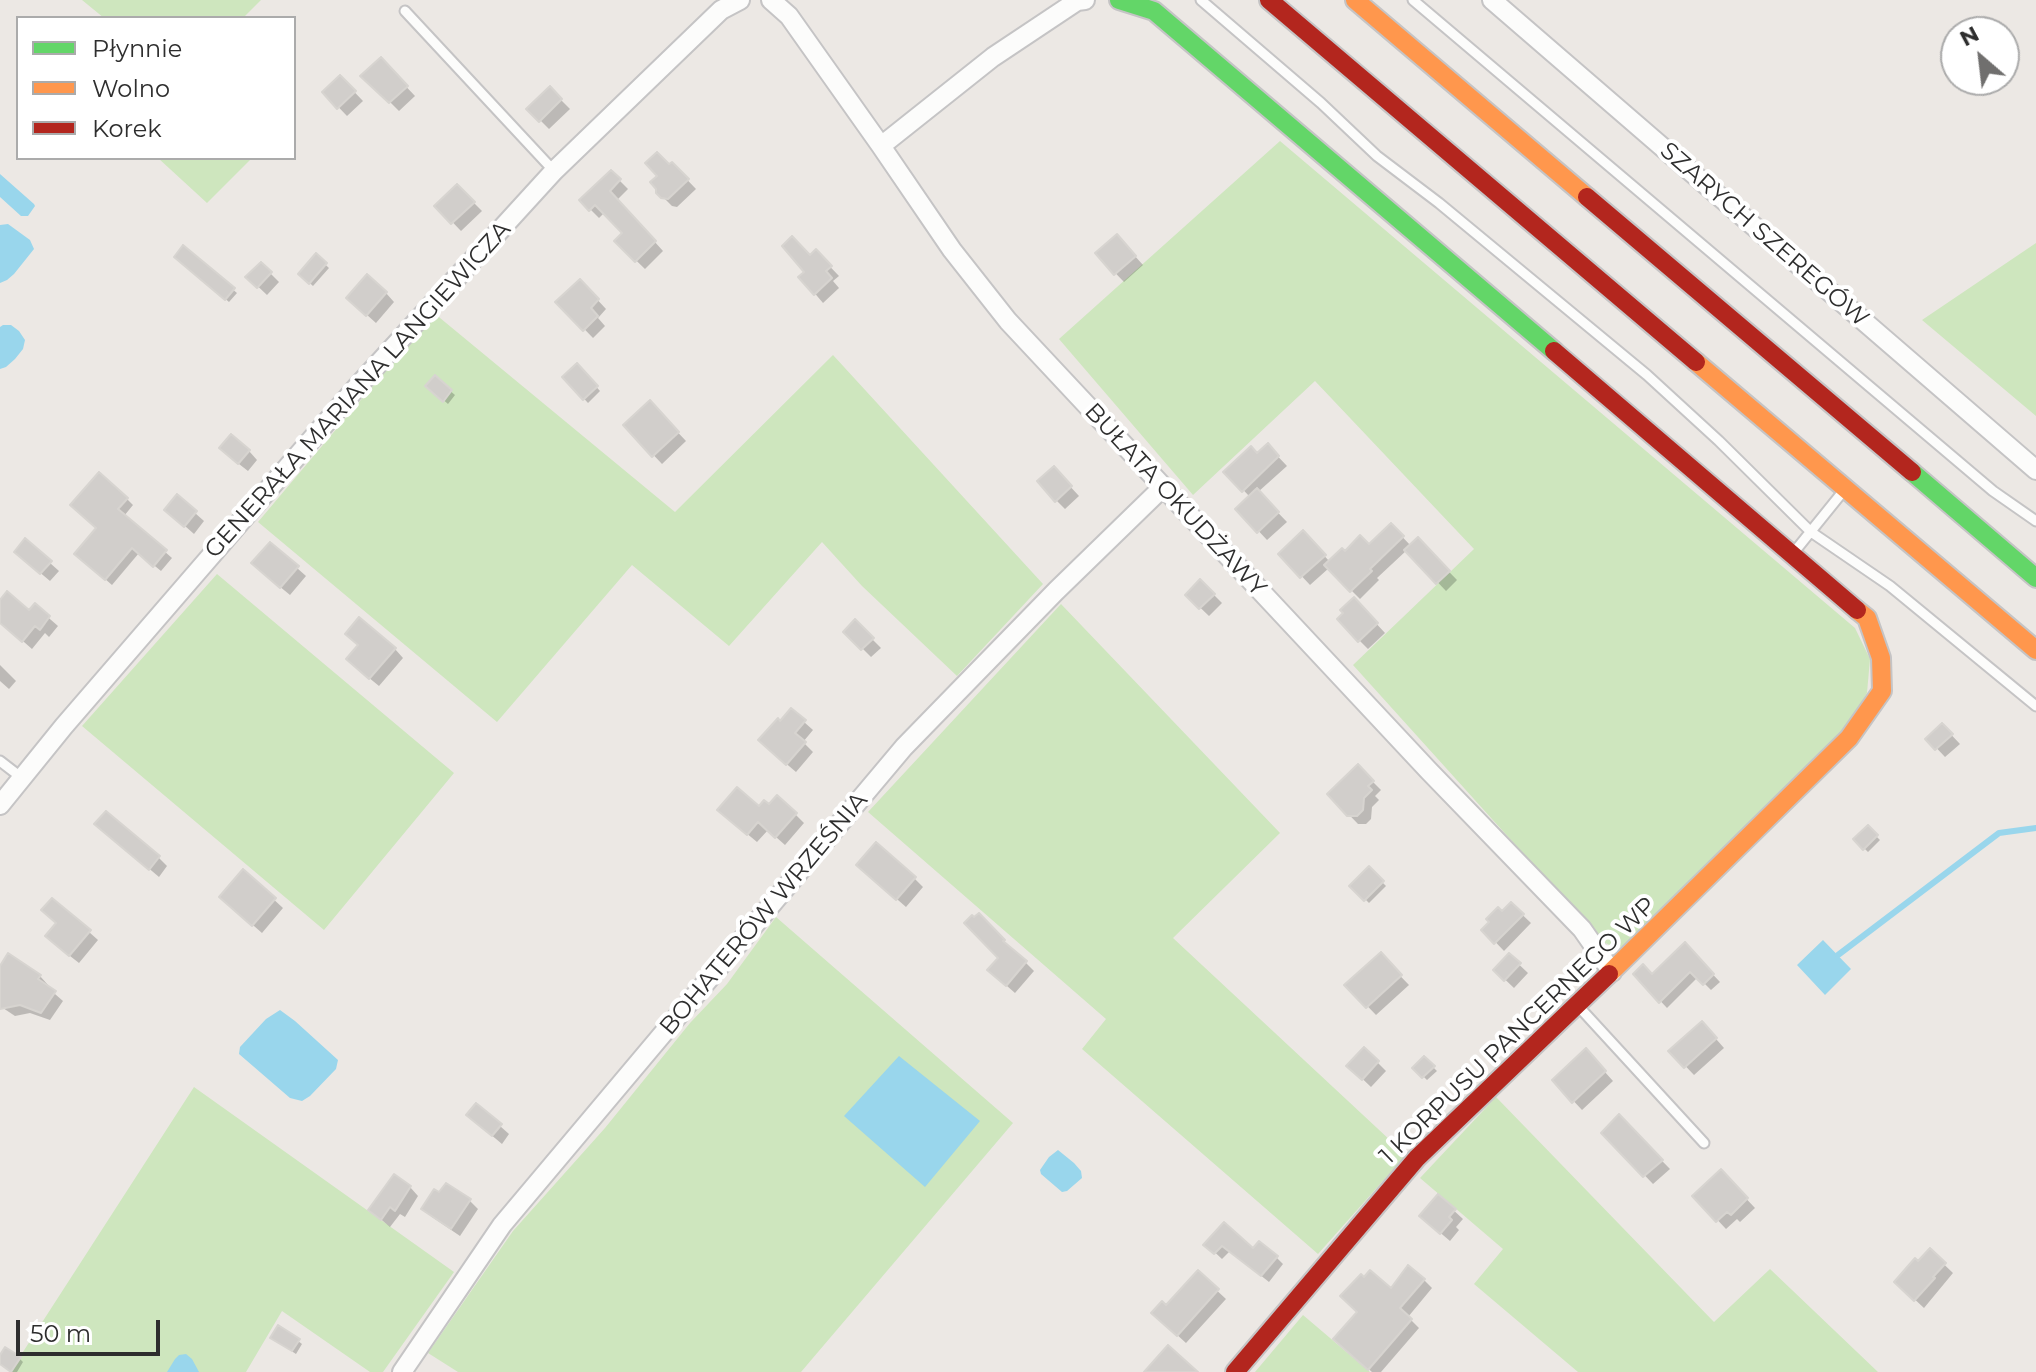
<!DOCTYPE html>
<html>
<head>
<meta charset="utf-8">
<style>
	body { margin:0 }
	#map { position:relative; width:2036px; height:1372px; overflow:hidden; background:#ece8e4; font-family:Montserrat,sans-serif }
	canvas { display:block }
	.legend { position:absolute; left:16px; top:16px; width:280px; height:144px; box-sizing:border-box; background:#fff; border:2px solid #ababab; margin:0; padding:10px 14px; list-style:none; font-size:24px; color:#2e2e2e }
	.legend li { display:flex; align-items:center; gap:16px; height:40px }
	.legend b { width:40px; border:2px solid #ababab }
	.north { position:absolute; left:1940px; top:16px; width:80px; height:80px; box-sizing:border-box; background:#fff; border:2px solid #ababab; border-radius:50%; rotate:332deg; font-size:22px; font-weight:700; line-height:32px; text-align:center; color:#2e2e2e }
	.north::after { content:''; display:block; margin:auto; width:28px; height:36px; background:#706f6e; clip-path:polygon(50% 0,100% 100%,50% 72%,0 100%) }
	.scale { position:absolute; left:16px; top:1320px; width:144px; height:36px; box-sizing:border-box; border:4px solid #2e2e2e; border-top:0; padding-left:10px; font-size:24px; line-height:28px; white-space:nowrap; color:#2e2e2e; -webkit-text-stroke:6px #fff; paint-order:stroke }
</style>
</head>
<body>
<div id="map">
<canvas width="2036" height="1372"></canvas>
<ul class="legend">
<li><b style="height:10px;background:#63d668"></b>Płynnie</li>
<li><b style="height:10px;background:#ff974d"></b>Wolno</li>
<li><b style="height:10px;background:#b3261e"></b>Korek</li>
</ul>
<div class="north">N</div>
<div class="scale">50 m</div>
</div>
<script>
const context = document.querySelector('canvas').getContext('2d');
context.lineJoin = 'round';
function fillPath(path, color) { context.fillStyle = color; context.fill(path, 'evenodd'); }
const shape = rows => new Path2D(rows.map(r => 'M' + r).join(''));
function stroke(path, color, width, dash) { context.strokeStyle = color; context.lineWidth = width; context.lineCap = dash ? 'butt' : 'round'; context.setLineDash(dash || []); context.stroke(path); }
function drawText(font, color, halo, rows, align = 'center') {
  context.font = font + ' Montserrat,sans-serif'; context.lineWidth = 8; context.setLineDash([]); context.textBaseline = 'middle'; context.strokeStyle = halo; context.fillStyle = color; for (const [text, x, y, turn = 0] of rows) {
    context.save(); context.translate(x, y); context.rotate((+turn || 0) * Math.PI / 180); context.textAlign = isNaN(turn) ? turn : align; if (halo) context.strokeText(text, 0, 0); context.fillText(text, 0, 0); context.restore();
  }
}
const green = shape([
	[82,0,261,0,243,18,104,18],
	[1280,141,1855,628,1870,659,1867,693,1842,736,1631,946,1614,947,1603,942,1353,665,1474,549,1315,381,1193,495,1059,339],
	[158,158,252,158,207,203],
	[2036,243,2036,416,1922,320],
	[434,313,675,512,833,355,1043,584,957,676,862,586,822,542,729,646,632,565,497,722,258,522],
	[217,574,454,773,324,930,82,726],
	[1061,604,1280,833,1173,938,1406,1155,1318,1254,1082,1049,1106,1019,868,812],
	[776,917,1013,1123,801,1372,458,1372,428,1353,513,1231,605,1128,690,1023,727,984],
	[194,1087,454,1272,383,1372,370,1372,282,1311,246,1372,10,1372],
	[1496,1097,1714,1322,1770,1269,1878,1372,1578,1372,1474,1284,1503,1249,1420,1178],
	[1303,1315,1370,1372,1255,1372]
]);
const water = shape([
	[0,174,34,204,35,206,28,216,21,216,0,197],
	[8,224,30,240,34,249,14,274,7,280,0,283,0,225],
	[3,325,11,325,19,331,25,340,23,349,15,359,6,367,0,369,0,327],
	[1823,940,1851,969,1825,995,1797,965],
	[280,1010,295,1021,338,1060,336,1069,310,1096,302,1101,290,1098,239,1054,240,1047,266,1019],
	[899,1056,980,1121,925,1187,844,1116],
	[1058,1150,1074,1163,1081,1171,1082,1178,1067,1191,1062,1192,1041,1174,1040,1170,1049,1157],
	[186,1354,192,1359,199,1372,167,1372,175,1359,179,1355]
]);
const shadow = shape([
	[381,60,415,96,399,111,385,97],
	[340,77,363,101,347,116,324,92],
	[550,89,570,109,549,129,529,109],
	[672,164,696,189,677,207,672,206,662,196,669,167],
	[611,172,628,189,617,200,663,251,645,269,616,241,625,233,605,212,599,218,582,201],
	[457,186,482,211,461,231,437,206],
	[1125,245,1143,265,1124,282,1097,254],
	[183,248,237,293,229,302,180,260],
	[816,252,839,276,833,281,839,288,823,303,801,277,807,272,810,257],
	[316,256,329,268,313,286,300,274],
	[261,264,279,282,267,295,248,277],
	[580,281,606,309,598,318,605,326,593,338,558,302],
	[386,293,394,302,376,323,357,306],
	[577,365,600,391,588,403,564,377],
	[435,378,455,395,448,404,428,386],
	[650,403,686,441,662,464,626,426],
	[1268,446,1287,466,1258,492,1287,522,1267,540,1238,509,1250,497,1226,472,1257,456],
	[249,451,257,460,248,471,230,457],
	[1054,469,1079,496,1065,509,1056,500],
	[177,497,204,521,194,534,176,518],
	[127,499,133,505,124,516,172,558,161,571,139,553,112,585,83,560,98,528],
	[1391,525,1411,546,1418,540,1457,580,1446,591,1407,550,1377,578,1379,580,1360,599,1329,568,1310,585,1281,554,1303,533,1330,562,1345,553,1369,546],
	[25,560,50,563,59,571,50,581],
	[297,568,306,576,290,595,262,572],
	[1200,581,1222,603,1209,616,1187,595],
	[35,606,58,626,49,637,45,633,32,649,0,621,0,614,30,613],
	[1362,608,1385,633,1368,649,1359,640],
	[855,622,881,648,871,657,846,632],
	[395,649,403,658,379,686,357,668],
	[0,665,16,681,9,689,0,681],
	[804,722,813,730,803,742,813,752,796,772,769,749,781,723],
	[1942,725,1960,744,1945,757,1928,739],
	[1358,767,1381,790,1375,796,1379,800,1372,807,1371,819,1366,824,1358,824,1330,795],
	[759,808,795,814,804,823,785,845,768,830,757,842,728,818],
	[1868,828,1880,840,1868,852,1855,839],
	[106,832,159,858,167,866,159,877],
	[1369,869,1386,886,1369,903,1352,886],
	[244,872,283,908,262,933,230,905],
	[867,873,914,878,923,887,906,907],
	[1511,904,1531,923,1504,951,1484,930],
	[979,916,1034,971,1015,993,999,979,1001,957],
	[89,932,98,940,79,963,56,945],
	[1685,945,1720,982,1711,990,1698,977,1667,1008,1635,974,1652,977],
	[1380,955,1409,985,1376,1015,1347,985],
	[1509,955,1528,973,1514,988,1495,970],
	[40,976,48,985,47,987,63,1001,50,1020,30,1013,15,1016,0,1006,0,978],
	[1702,1023,1724,1048,1694,1075,1671,1051],
	[1364,1049,1386,1071,1371,1087,1349,1066],
	[1586,1051,1613,1081,1582,1110,1554,1080],
	[1424,1058,1437,1071,1427,1080,1415,1068],
	[1619,1117,1670,1169,1653,1184,1604,1133],
	[477,1123,500,1126,509,1134,502,1144],
	[1721,1172,1755,1208,1740,1222,1737,1219,1726,1229,1695,1196],
	[410,1187,418,1196,405,1217,400,1214,390,1227,370,1210],
	[440,1195,469,1200,478,1209,460,1236,432,1217,424,1209],
	[1438,1196,1463,1219,1456,1227,1459,1230,1450,1241,1430,1224],
	[1224,1225,1254,1251,1277,1258,1283,1264,1269,1282,1230,1251,1222,1259,1206,1244],
	[1930,1251,1953,1273,1924,1308,1896,1282,1918,1264],
	[1198,1273,1226,1299,1186,1343,1163,1322,1166,1308],
	[1424,1280,1432,1288,1408,1317,1419,1328,1381,1372,1372,1372,1344,1347,1359,1312,1391,1290],
	[276,1341,298,1341,302,1344,296,1354],
	[0,1359,20,1359,23,1362,17,1372,12,1372,0,1363]
]);
const stream = shape([
	[1838,955,1999,833,2036,828]
]);
const building = shape([
	[381,57,408,86,389,103,360,76,381,57],
	[340,75,356,91,337,109,322,92,340,75],
	[550,86,562,99,539,122,526,109,550,86],
	[657,152,669,164,672,162,689,179,668,199,661,198,656,193,656,189,650,182,657,176,645,163,657,152],
	[611,170,621,179,610,191,656,241,635,262,614,241,622,233,595,205,589,211,579,200,611,170],
	[457,184,475,202,451,224,434,206,457,184],
	[1117,234,1136,256,1114,275,1095,253,1117,234],
	[792,236,810,255,816,249,832,266,826,271,832,278,814,295,798,277,804,272,782,246,792,236],
	[183,245,235,288,225,300,174,257,183,245],
	[316,253,327,263,309,284,298,274,316,253],
	[261,262,272,272,257,288,245,277,261,262],
	[367,274,387,292,366,316,346,298,367,274],
	[580,279,599,299,591,308,598,316,583,331,555,302,580,279],
	[577,363,598,386,583,400,562,377,577,363],
	[435,375,452,390,443,402,425,386,435,375],
	[650,400,679,432,652,457,623,425,650,400],
	[231,434,250,450,238,464,219,448,231,434],
	[1268,443,1279,456,1242,492,1223,472,1251,446,1257,453,1268,443],
	[1054,466,1072,486,1055,502,1037,481,1054,466],
	[99,472,128,498,118,509,167,550,153,567,132,548,105,580,74,554,96,528,70,505,99,472],
	[1257,488,1279,512,1257,533,1235,509,1257,488],
	[177,494,197,511,184,527,164,510,177,494],
	[1391,523,1404,536,1370,569,1372,571,1350,592,1324,565,1342,548,1345,551,1360,535,1369,544,1391,523],
	[1303,530,1326,555,1300,578,1278,554,1303,530],
	[1418,537,1450,571,1436,584,1404,550,1418,537],
	[25,538,52,561,40,574,14,552,25,538],
	[270,542,299,566,280,588,251,563,270,542],
	[1200,579,1215,594,1199,609,1185,595,1200,579],
	[7,591,29,610,35,603,50,616,40,630,35,626,22,642,0,623,0,600,7,591],
	[1354,597,1378,623,1358,642,1337,619,1343,613,1340,610,1354,597],
	[359,617,396,648,369,679,346,659,358,645,345,634,359,617],
	[855,619,874,638,861,650,843,632,855,619],
	[791,708,806,720,795,733,806,742,786,765,758,740,778,718,780,721,791,708],
	[1942,723,1953,734,1935,750,1925,739,1942,723],
	[1358,764,1374,781,1368,786,1372,790,1364,798,1363,810,1357,816,1347,816,1327,794,1358,764],
	[737,787,759,806,764,800,769,804,777,795,797,813,775,838,758,822,747,835,717,810,737,787],
	[106,811,160,856,149,870,94,824,106,811],
	[1868,825,1878,835,1863,850,1853,839,1868,825],
	[876,842,916,877,896,900,856,865,876,842],
	[1369,866,1384,881,1364,901,1349,886,1369,866],
	[243,869,276,898,252,926,219,897,243,869],
	[52,898,91,930,69,956,45,936,56,923,41,910,52,898],
	[1511,902,1524,914,1494,944,1481,930,1489,922,1486,919,1498,907,1502,911,1511,902],
	[979,913,1005,940,1003,941,1027,961,1006,986,987,970,998,958,964,923,972,915,974,917,979,913],
	[1685,942,1714,974,1703,985,1690,972,1659,1003,1633,974,1643,964,1652,974,1685,942],
	[1381,952,1402,975,1366,1008,1344,985,1381,952],
	[8,953,41,975,38,979,56,991,41,1013,20,1005,0,1009,0,966,8,953],
	[1509,953,1521,963,1504,981,1493,970,1509,953],
	[1702,1021,1717,1038,1684,1068,1668,1051,1702,1021],
	[1364,1047,1379,1061,1362,1080,1346,1066,1364,1047],
	[1586,1048,1606,1071,1572,1103,1552,1080,1586,1048],
	[1424,1056,1435,1066,1422,1078,1412,1068,1424,1056],
	[476,1103,502,1124,492,1136,466,1115,476,1103],
	[1619,1114,1663,1160,1643,1177,1601,1133,1619,1114],
	[1721,1169,1748,1198,1731,1215,1727,1212,1716,1222,1692,1196,1721,1169],
	[394,1174,411,1186,395,1211,390,1207,381,1220,368,1210,394,1174],
	[446,1183,471,1199,451,1229,421,1209,434,1189,439,1192,446,1183],
	[1438,1194,1456,1209,1449,1217,1452,1220,1440,1234,1419,1216,1438,1194],
	[1224,1222,1253,1248,1259,1241,1278,1256,1261,1276,1222,1246,1214,1254,1203,1245,1224,1222],
	[1930,1248,1946,1263,1933,1277,1935,1278,1914,1301,1894,1282,1915,1258,1918,1261,1930,1248],
	[1408,1265,1425,1279,1400,1308,1412,1319,1368,1370,1333,1339,1357,1312,1340,1296,1361,1274,1364,1277,1370,1270,1391,1288,1408,1265],
	[1198,1270,1219,1289,1177,1336,1151,1313,1162,1301,1166,1305,1198,1270],
	[278,1325,300,1339,292,1351,270,1338,278,1325],
	[1168,1345,1198,1372,1144,1372,1168,1345],
	[5,1347,21,1357,11,1372,0,1364,0,1355,5,1347]
]);
const lane = shape([
	[1201,0,1321,103,1377,156,1439,203,1647,375,1719,441,1811,532,1890,586,2036,706],
	[1413,0,1993,491,2036,521],
	[405,11,554,171],
	[1795,551,1841,494],
	[0,761,22,778],
	[1580,1008,1704,1143]
]);
const street = shape([
	[771,0,789,16,881,146,952,250,1008,321,1429,771,1582,929,1612,972],
	[1492,0,2036,470],
	[881,146,993,57,1077,1,1085,0],
	[0,805,64,726,356,388,554,171,721,10,740,0],
	[402,1372,502,1225,904,747,1056,591,1163,487]
]);
const fast = shape([
	[1119,0,1154,11,1554,351],
	[1912,472,2036,578]
]);
const slow = shape([
	[1355,0,1587,197],
	[1696,362,2036,650],
	[1609,974,1849,738,1882,691,1881,658,1867,618,1857,610]
]);
const jam = shape([
	[1269,0,1696,362],
	[1587,197,1912,472],
	[1554,351,1857,610],
	[1235,1372,1417,1158,1609,974]
]);
const streetNames = [
	["SZARYCH SZEREGÓW",1764,235,41],
	["GENERAŁA MARIANA LANGIEWICZA",358,390,-48],
	["BUŁATA OKUDŻAWY",1175,500,47],
	["BOHATERÓW WRZEŚNIA",764,914,-50],
	["1 KORPUSU PANCERNEGO WP",1518,1031,-44]
];
fillPath(green, '#cee6be');
fillPath(water, '#99d6ec');
fillPath(shadow, '#0003');
stroke(stream, '#99d6ec', 6);
fillPath(building, '#d1cecb');
stroke(building, '#d7d4d0', 2);
stroke(lane, '#c5c4c5', 13);
stroke(street, '#c5c4c5', 22);
stroke(fast, '#c5c4c5', 22);
stroke(slow, '#c5c4c5', 22);
stroke(jam, '#c5c4c5', 22);
stroke(lane, '#fcfcfb', 9);
stroke(street, '#fcfcfb', 18);
stroke(fast, '#63d668', 18);
stroke(slow, '#ff974d', 18);
stroke(jam, '#b3261e', 18);
drawText('24px', '#2e2e2e', '#fff', streetNames);
</script>
</body>
</html>
